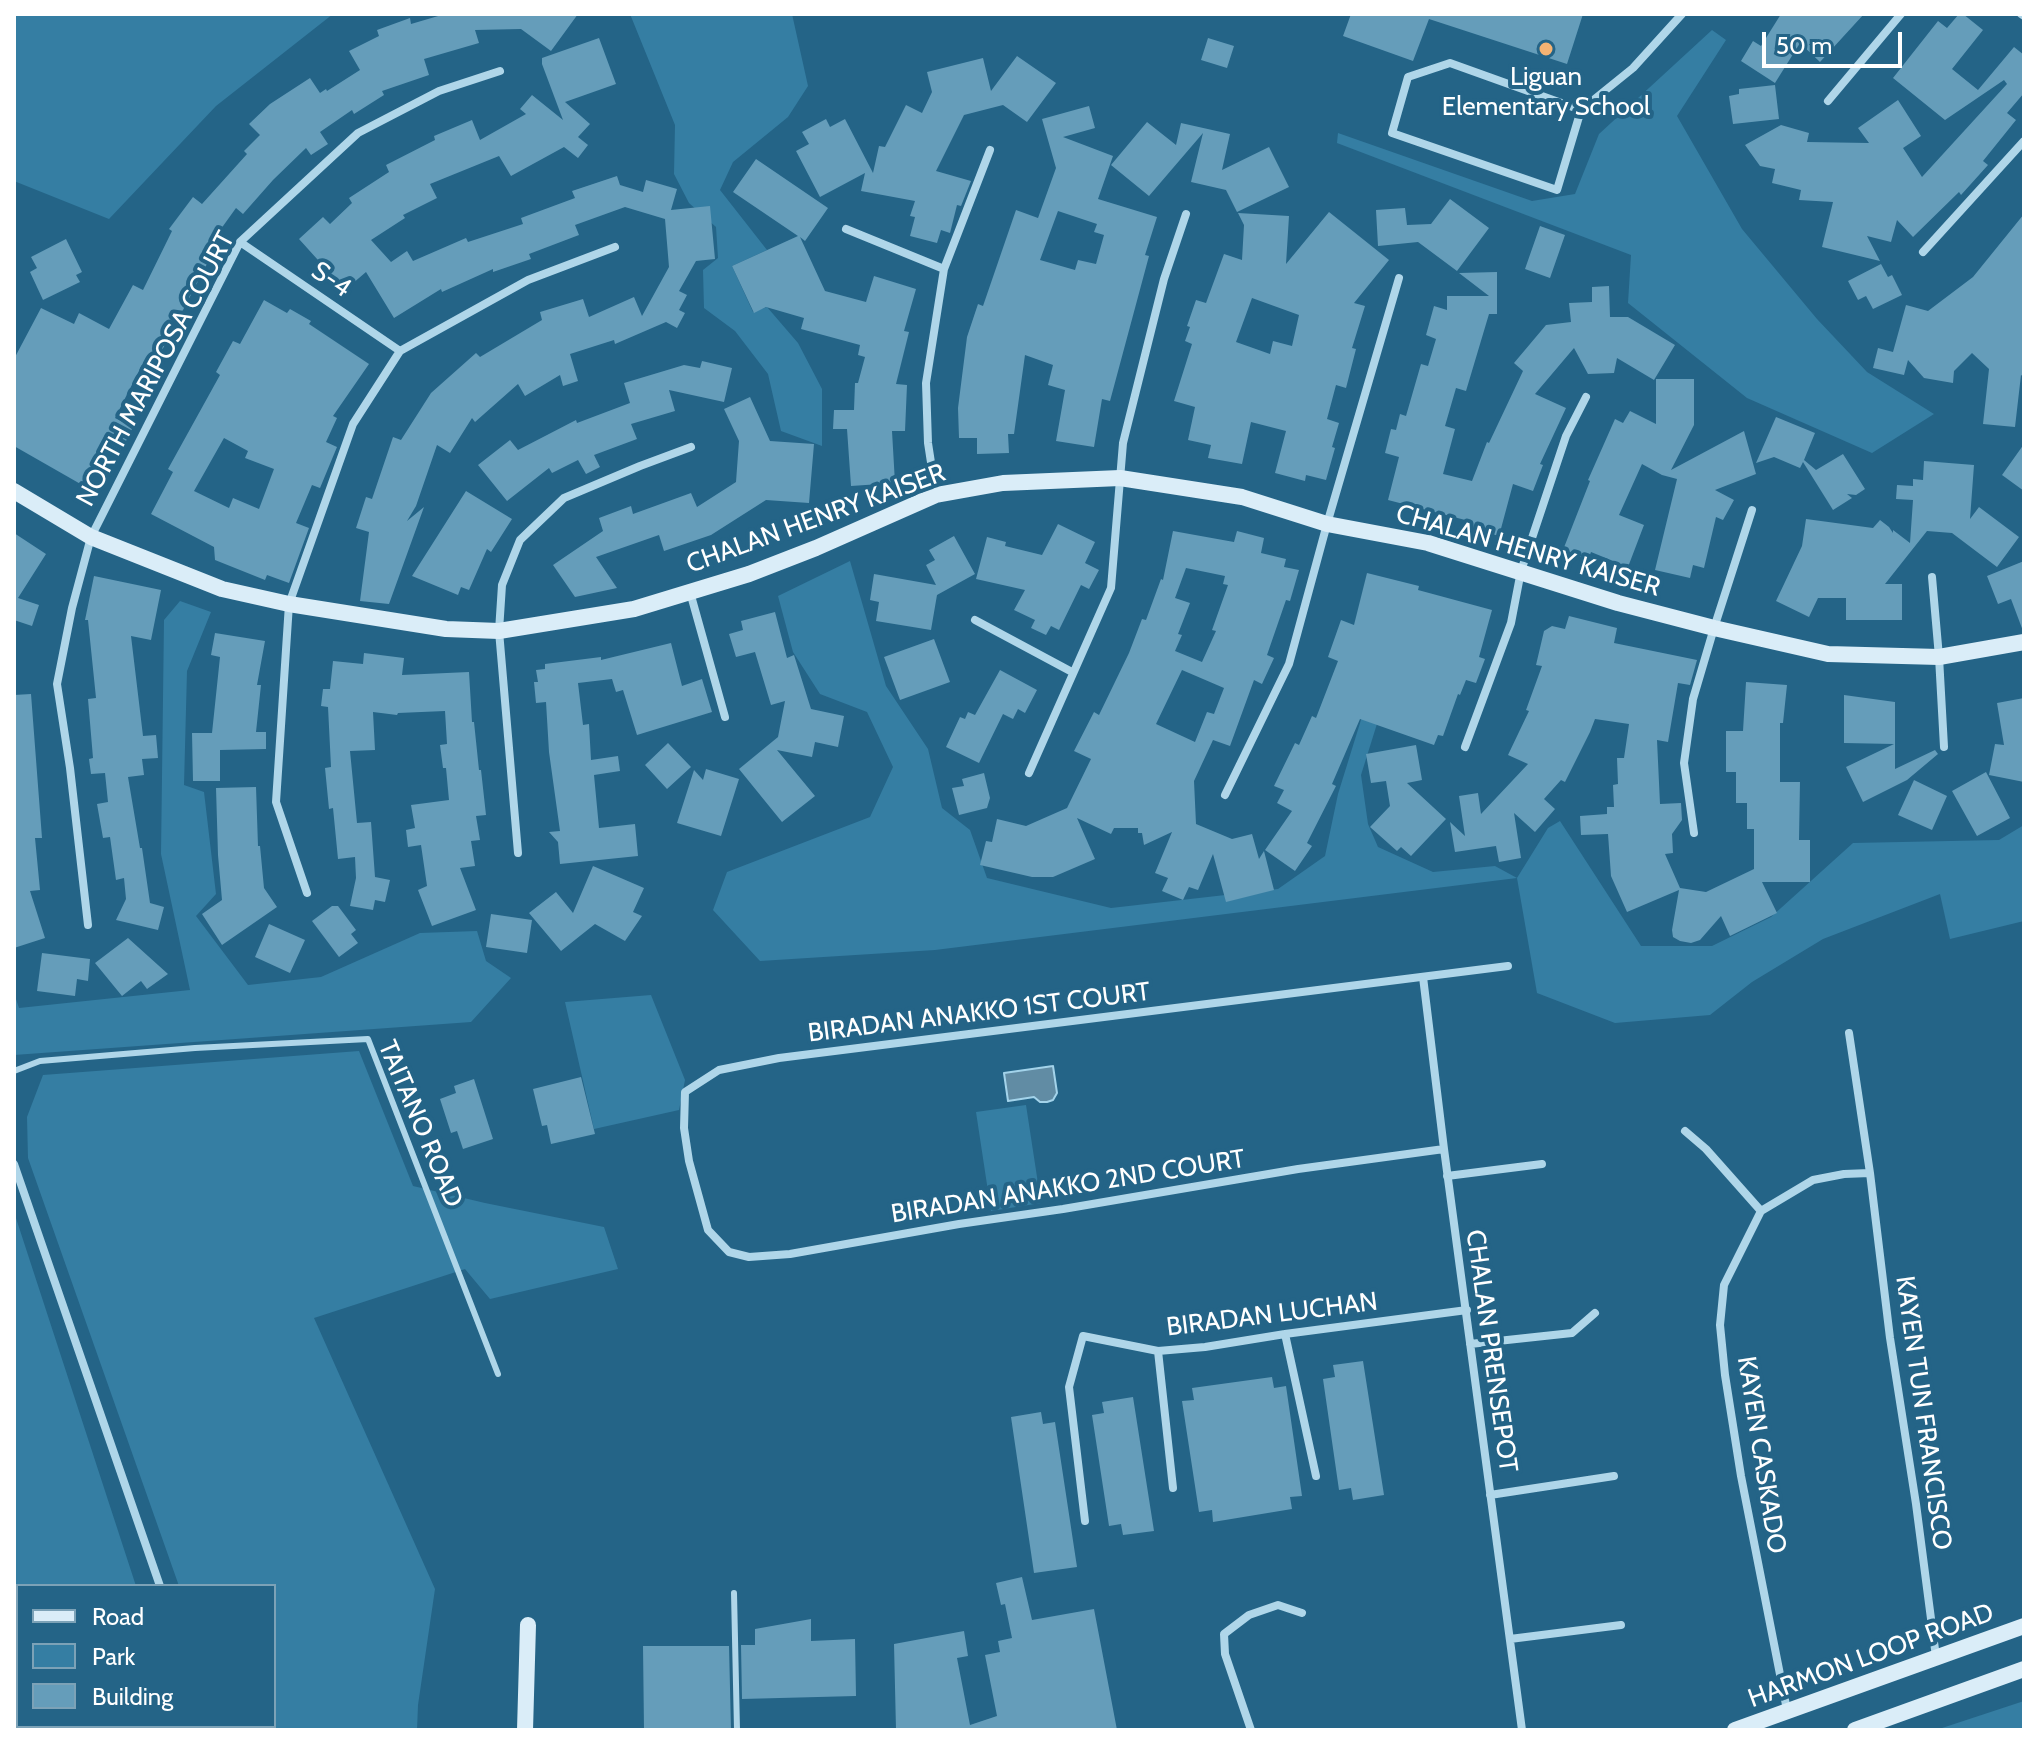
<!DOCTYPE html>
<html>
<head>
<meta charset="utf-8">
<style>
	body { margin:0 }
	#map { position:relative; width:2038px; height:1744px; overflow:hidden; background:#246487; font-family:Cabin,sans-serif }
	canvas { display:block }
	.frame { position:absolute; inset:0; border:16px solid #fff; pointer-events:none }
	.legend { position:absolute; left:16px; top:1584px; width:260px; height:144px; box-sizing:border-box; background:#246487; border:2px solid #7ca2b7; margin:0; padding:10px 14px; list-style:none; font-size:24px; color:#fff }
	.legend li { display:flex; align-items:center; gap:16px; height:40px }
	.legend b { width:40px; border:2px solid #7ca2b7 }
	.scale { position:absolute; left:1762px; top:32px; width:140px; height:36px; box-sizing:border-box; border:4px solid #fff; border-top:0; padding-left:10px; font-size:24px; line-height:28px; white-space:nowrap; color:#fff; -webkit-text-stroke:6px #246487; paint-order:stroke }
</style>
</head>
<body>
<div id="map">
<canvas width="2038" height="1744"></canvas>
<div class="frame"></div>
<ul class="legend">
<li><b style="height:10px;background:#daedf8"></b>Road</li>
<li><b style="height:22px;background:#357ea3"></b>Park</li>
<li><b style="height:22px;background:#659dba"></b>Building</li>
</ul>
<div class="scale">50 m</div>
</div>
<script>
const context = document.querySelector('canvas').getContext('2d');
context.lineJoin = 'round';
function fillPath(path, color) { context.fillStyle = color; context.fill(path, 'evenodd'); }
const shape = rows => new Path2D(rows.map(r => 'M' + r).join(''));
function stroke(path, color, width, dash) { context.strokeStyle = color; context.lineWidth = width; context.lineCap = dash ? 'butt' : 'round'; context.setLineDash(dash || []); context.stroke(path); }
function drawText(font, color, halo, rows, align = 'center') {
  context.font = font + ' Cabin,sans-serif'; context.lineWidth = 8; context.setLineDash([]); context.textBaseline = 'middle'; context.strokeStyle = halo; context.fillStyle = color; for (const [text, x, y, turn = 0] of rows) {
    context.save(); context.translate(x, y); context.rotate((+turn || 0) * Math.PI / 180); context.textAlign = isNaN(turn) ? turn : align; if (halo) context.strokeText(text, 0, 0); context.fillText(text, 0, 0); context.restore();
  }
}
const green = shape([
	[14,14,333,14,216,106,109,219,14,181],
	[630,14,792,14,808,86,788,117,733,162,720,190,767,250,732,266,753,312,767,307,798,343,822,389,822,446,781,431,768,374,735,331,704,308,703,270,718,258,716,227,689,203,674,174,675,125],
	[1712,30,1726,40,1677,116,1742,229,1817,319,1867,372,1934,414,1872,453,1747,398,1628,303,1631,255,1337,143,1338,133,1532,201,1575,194,1599,134],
	[850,561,886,686,928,749,942,808,970,830,987,878,1111,908,1278,889,1325,856,1338,794,1365,707,1386,695,1361,775,1368,824,1378,847,1433,872,1495,866,1517,878,1548,828,1560,821,1641,946,1712,946,1771,917,1853,843,1999,840,2024,825,2024,921,1950,939,1940,894,1823,939,1752,982,1710,1015,1615,1023,1537,993,1517,878,935,950,760,961,713,910,727,872,870,817,893,767,867,712,820,694,793,652,778,596],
	[180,601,211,612,187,671,184,785,204,792,216,894,196,916,248,985,321,977,420,933,477,931,486,961,511,978,471,1022,14,1055,14,993,19,1008,190,990,161,854,164,620],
	[651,995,685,1080,679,1110,594,1129,565,1002],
	[359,1051,413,1186,485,1203,604,1227,618,1269,490,1299,465,1269,314,1318,435,1589,418,1705,417,1730,230,1730,228,1726,274,1726,274,1586,179,1586,28,1158,27,1117,43,1075],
	[1026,1105,1041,1203,991,1211,976,1112],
	[14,1212,136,1586,18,1586,18,1726,182,1726,183,1730,14,1730],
	[2024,1701,2024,1730,1936,1730]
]);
const water = shape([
	[1053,1066,1057,1093,1053,1100,1047,1102,1040,1102,1034,1097,1008,1101,1004,1073,1053,1066]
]);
const building = shape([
	[445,14,578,14,551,51,521,29,475,30,479,43,424,59,429,75,382,91,384,95,354,114,352,110,320,132,328,144,311,155,306,148,273,180,243,214,236,208,213,240,220,245,208,262,159,356,162,358,155,372,142,365,115,418,133,427,121,451,109,445,84,486,14,446,14,359,41,308,74,324,79,313,109,329,133,285,143,290,172,231,169,229,193,197,202,204,247,154,244,151,260,135,249,124,270,104,310,78,320,93,326,89,327,91,360,70,349,51,379,36,377,30,410,18,411,24],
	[1351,14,1583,14,1567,64,1429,19,1413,61,1343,36],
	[1781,14,1864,14,1820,62,1800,43,1775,83,1741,61,1753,41,1761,46],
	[1959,14,1963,14,1983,30,1952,69,1978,90,2014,47,2024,55,2024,93,2007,113,2016,120,1983,161,1988,165,1961,195,1959,192,1913,237,1897,220,1891,242,1867,236,1880,261,1822,247,1833,202,1799,200,1801,190,1772,183,1775,169,1760,166,1745,145,1781,125,1809,133,1807,142,1869,143,1858,128,1898,100,1921,136,1903,148,1922,177,2007,84,2004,80,1945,120,1893,78,1938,21,1947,28],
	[599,38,616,84,565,102,590,124,578,137,588,145,578,158,564,147,511,176,499,156,430,184,437,198,403,215,405,218,371,240,391,262,407,251,413,261,466,238,468,242,523,224,521,218,575,198,572,191,617,176,620,185,643,192,646,180,677,189,671,210,710,206,715,259,696,261,679,291,687,295,679,310,685,313,677,328,666,322,615,344,614,340,570,354,578,381,563,386,560,375,525,396,518,384,475,422,472,418,450,453,437,445,416,506,407,521,424,507,389,604,360,601,369,532,356,528,366,497,372,499,393,437,401,440,431,393,476,353,480,357,542,320,540,312,583,299,589,317,634,297,642,316,669,267,665,219,625,207,575,225,579,235,529,254,531,259,493,272,493,269,442,292,441,289,394,318,366,272,345,290,299,239,323,217,330,224,352,203,349,198,389,172,386,165,435,140,434,136,472,120,480,140,526,114,520,109,532,95,563,120,542,64,542,58],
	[1208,38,1234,46,1227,68,1201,60],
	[1017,56,1056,83,1027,122,1003,105,964,115,936,171,971,181,961,206,957,205,950,233,941,230,937,243,910,236,915,217,910,216,915,201,861,191,865,173,820,197,796,151,809,144,802,132,826,119,830,127,845,119,873,173,879,146,885,147,906,105,922,113,932,92,927,72,983,58,991,91],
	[1775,85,1779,119,1733,124,1729,96,1739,94,1739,89],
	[1089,106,1095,128,1063,137,1113,156,1098,199,1157,217,1145,255,1149,256,1110,401,1102,399,1094,447,1056,441,1065,390,1048,385,1053,365,1025,355,1014,434,1008,434,1009,453,977,454,977,438,959,438,958,408,967,337,978,304,983,306,1016,210,1038,218,1056,168,1042,119],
	[1058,211,1097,224,1094,232,1104,235,1096,264,1078,260,1075,270,1040,260],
	[1147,122,1176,145,1181,123,1230,134,1222,170,1269,147,1289,187,1237,212,1226,190,1191,182,1203,133,1149,196,1111,165],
	[756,159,828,208,805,241,800,237,825,291,866,302,874,276,916,289,904,331,909,332,896,384,907,385,905,431,892,431,895,483,851,486,847,429,833,429,834,410,854,410,855,383,858,383,865,357,858,355,860,345,801,329,804,318,766,307,754,313,732,266,798,236,733,192],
	[1450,199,1489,228,1457,271,1418,242,1378,246,1376,210,1405,208,1407,225,1431,224],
	[1329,212,1389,260,1354,303,1365,306,1352,348,1356,349,1346,388,1336,385,1327,419,1339,423,1332,447,1335,448,1326,480,1306,475,1305,481,1275,473,1286,431,1251,422,1242,464,1208,458,1211,445,1188,440,1195,407,1174,401,1192,344,1185,341,1190,327,1187,326,1196,300,1206,303,1224,254,1242,260,1244,225,1238,213,1289,216,1286,264],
	[1252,298,1299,315,1292,346,1273,341,1270,354,1236,342],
	[2024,214,2024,377,2021,375,2015,427,1983,424,1989,369,1972,353,1954,371,1953,383,1924,378,1908,360,1904,375,1873,368,1878,348,1893,352,1906,305,1928,311,1973,277],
	[1540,226,1565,235,1550,278,1525,269],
	[66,239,82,272,76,275,80,282,43,300,30,272,37,268,31,257],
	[1881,264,1888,277,1892,275,1902,295,1873,309,1866,296,1858,300,1848,281],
	[1497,272,1497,314,1489,314,1466,391,1456,388,1445,426,1455,429,1443,474,1472,481,1487,442,1489,443,1523,371,1514,363,1546,325,1571,322,1569,303,1592,302,1592,287,1609,286,1610,317,1628,317,1675,345,1654,380,1617,358,1614,373,1588,374,1574,348,1535,394,1566,408,1540,464,1543,465,1533,491,1513,484,1499,536,1471,528,1473,522,1388,500,1399,457,1385,453,1391,429,1396,430,1400,414,1406,416,1421,364,1428,366,1436,339,1426,335,1434,306,1447,310,1447,296,1489,296,1459,273],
	[264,300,287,313,290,309,311,321,309,324,369,364,333,416,337,418,326,442,337,447,320,488,312,485,296,523,309,528,289,583,267,575,265,580,215,560,214,547,151,514,173,472,168,469,220,375,216,372,233,341,240,344],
	[224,438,248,451,245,458,274,469,259,509,233,498,229,508,194,491],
	[702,361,732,368,724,402,669,390,675,411,631,424,637,439,594,455,600,467,586,474,578,460,552,473,549,468,507,501,478,465,510,440,518,450,576,420,577,423,630,403,624,383,684,365,700,368],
	[1656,379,1694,379,1694,425,1671,470,1744,431,1756,474,1715,490,1734,500,1723,520,1716,517,1704,568,1693,565,1690,578,1655,570,1677,479,1662,475,1642,464,1619,515,1644,525,1628,567,1591,552,1588,560,1563,550,1590,481,1588,480,1615,419,1623,423,1630,411,1656,424],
	[750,397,770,441,814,444,809,503,766,500,711,535,664,551,659,535,596,557,617,588,575,597,553,565,603,531,599,518,631,506,633,514,691,493,697,507,736,482,739,441,724,409],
	[1776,417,1815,433,1804,460,1816,470,1843,454,1865,489,1856,495,1847,494,1852,498,1833,510,1803,462,1800,468,1774,457,1756,463],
	[2024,444,2024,491,2002,475],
	[1924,461,1974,465,1970,519,1979,507,2019,537,1997,567,1952,533,1927,531,1885,584,1902,584,1902,620,1846,620,1846,598,1818,598,1809,617,1776,601,1802,546,1806,519,1873,528,1880,520,1889,527,1893,533,1893,530,1910,543,1913,500,1896,499,1897,485,1913,486,1913,479,1923,480],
	[466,491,512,519,491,552,487,549,469,590,461,587,458,595,412,576],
	[1058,524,1095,542,1085,563,1099,570,1089,589,1081,585,1059,630,1051,626,1046,635,1031,628,1035,620,1014,610,1025,590,976,579,987,537,1006,542,1005,546,1042,555],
	[1173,531,1234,542,1237,531,1264,538,1261,553,1286,559,1284,567,1299,570,1290,601,1286,600,1267,655,1274,658,1262,684,1254,680,1230,746,1213,740,1194,781,1196,824,1232,839,1252,834,1259,859,1264,851,1274,890,1226,902,1213,854,1198,890,1189,887,1183,900,1162,891,1168,878,1155,873,1172,832,1144,845,1142,833,1138,833,1138,828,1114,828,1111,834,1077,818,1095,859,1053,877,1032,877,980,865,986,841,992,842,997,819,1026,826,1067,808,1091,759,1074,751,1094,712,1099,715,1129,653,1142,619,1146,620,1161,579,1163,580],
	[1186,568,1225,576,1223,584,1228,585,1212,630,1216,631,1202,662,1175,651,1182,635,1178,634,1190,603,1175,598],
	[1182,670,1224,688,1214,714,1207,712,1195,742,1156,724],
	[14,533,46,554,18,598,39,605,32,626,14,620],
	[954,536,975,574,937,595,931,630,876,621,879,602,870,600,874,574,936,585,926,565,935,560,929,550],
	[2024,561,2024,630,2023,631,2011,599,1998,604,1987,576],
	[1367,573,1419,586,1418,590,1492,610,1479,657,1485,659,1476,683,1466,680,1460,695,1458,694,1443,736,1438,735,1434,745,1360,719,1332,784,1336,786,1307,843,1312,846,1295,871,1265,850,1292,811,1277,803,1284,790,1274,786,1295,743,1299,745,1312,716,1316,718,1338,661,1328,657,1341,620,1354,625],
	[94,576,161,590,151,640,131,636,143,736,156,735,158,758,142,759,144,775,128,777,140,848,142,848,150,903,164,907,158,930,116,920,126,899,124,878,116,880,110,837,103,838,97,804,108,802,105,773,91,774,89,759,93,758,88,699,96,698,88,620,85,620],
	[775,612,787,658,794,655,811,709,844,716,838,747,815,742,812,757,777,750,815,796,782,822,739,769,778,737,785,701,771,705,755,652,736,657,729,634,743,630,741,621],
	[1569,616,1617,628,1614,643,1697,660,1690,685,1678,683,1668,742,1657,740,1660,804,1681,803,1682,820,1672,834,1673,853,1665,854,1680,888,1706,892,1754,869,1754,829,1747,829,1747,803,1736,803,1736,772,1726,772,1726,731,1743,731,1746,682,1787,685,1783,723,1780,723,1780,782,1800,782,1799,840,1810,840,1810,882,1762,882,1777,913,1730,936,1721,916,1700,940,1691,943,1680,941,1673,937,1672,930,1679,890,1627,912,1611,876,1608,834,1581,835,1580,816,1607,814,1607,807,1614,807,1613,785,1618,784,1617,758,1624,758,1629,724,1595,719,1590,732,1565,782,1561,780,1544,799,1555,809,1535,832,1514,813,1521,858,1499,862,1496,846,1455,852,1450,822,1465,836,1459,796,1478,793,1481,814,1528,764,1508,755,1529,711,1526,710,1542,666,1536,665,1544,631,1552,626,1565,629],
	[215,633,265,641,257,685,261,685,256,732,266,732,266,749,220,750,220,781,193,781,192,733,212,733,220,657,211,655],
	[934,639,950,682,900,700,884,657],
	[671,643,682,686,702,679,712,712,637,735,623,690,616,692,612,679,578,683,583,725,589,724,591,760,618,756,620,771,594,775,599,828,635,824,638,856,560,864,558,842,549,832,560,831,549,752,546,702,536,703,534,682,538,682,536,670,545,669,545,664,601,657,601,660],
	[364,653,404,658,402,675,469,672,472,722,474,722,479,770,481,770,486,815,476,816,480,840,471,841,475,866,460,868,476,910,432,926,418,890,427,886,421,845,408,847,406,830,415,828,411,805,449,800,446,768,443,768,440,745,447,744,445,711,398,713,397,715,373,712,375,750,350,751,357,823,371,822,375,877,390,880,385,902,375,900,373,910,350,906,356,878,355,857,338,859,333,808,329,809,325,768,331,767,328,707,321,706,323,689,330,689,333,661,363,664],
	[1000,670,1037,690,1025,713,1018,709,1013,719,1003,714,979,763,946,747,960,717,965,719,968,712,975,715],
	[31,694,42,838,35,838,40,890,30,891,45,938,14,948,14,695],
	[1844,695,1895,702,1895,769,1935,750,1938,754,1907,780,1863,802,1846,767,1894,744,1844,743],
	[2024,698,2024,782,1989,775,1995,744,2004,745,1997,703],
	[668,743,691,767,667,789,645,765],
	[1416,745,1422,780,1407,783,1446,819,1411,856,1401,847,1397,851,1370,827,1390,806,1386,781,1371,783,1366,754],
	[706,769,739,779,721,836,677,823,694,770,703,780],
	[1986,772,2010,818,1977,836,1952,791],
	[984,773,990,798,987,808,959,815,952,788,964,786,962,779],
	[1914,780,1947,796,1932,830,1898,815],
	[256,787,258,846,260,846,264,888,277,907,222,945,202,914,222,900,218,855,216,788],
	[593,866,644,888,633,912,642,916,625,941,595,924,561,951,529,913,556,892,573,913],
	[332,906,338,906,356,930,351,934,358,943,339,957,312,921],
	[491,914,532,920,527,953,486,947],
	[269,924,305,940,290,973,255,957],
	[128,938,168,974,147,989,141,981,122,996,95,963],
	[42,953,90,959,88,981,77,979,75,996,37,991],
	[581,1077,595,1134,551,1144,547,1125,542,1126,533,1089],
	[474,1079,493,1139,463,1149,457,1131,451,1133,440,1099,456,1093,454,1086],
	[1363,1361,1384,1495,1353,1500,1351,1488,1339,1490,1323,1379,1335,1377,1333,1365],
	[1272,1377,1274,1388,1286,1386,1302,1496,1290,1497,1292,1509,1213,1522,1212,1510,1199,1512,1182,1401,1194,1400,1192,1388],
	[1133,1397,1154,1531,1123,1535,1121,1524,1109,1526,1092,1415,1104,1413,1102,1402],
	[1041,1412,1043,1424,1055,1422,1077,1567,1034,1573,1011,1417],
	[1022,1577,1032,1620,1094,1609,1117,1730,896,1730,894,1644,964,1631,968,1656,957,1658,970,1725,997,1716,985,1655,1000,1652,998,1641,1012,1638,1005,1604,1001,1605,996,1583],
	[811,1619,811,1641,855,1639,856,1696,742,1699,741,1645,755,1645,755,1629],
	[643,1646,729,1646,731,1730,644,1730]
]);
const lane = shape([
	[14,1071,40,1061,195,1048,368,1039,498,1374],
	[734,1593,737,1730]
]);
const street = shape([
	[2021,14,2024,16],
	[1828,101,1901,14],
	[1581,110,1450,63,1408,77,1392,133,1557,190,1581,110,1633,68,1682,14],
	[846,229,944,269],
	[240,242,400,351],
	[1923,252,2024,141],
	[936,495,928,443,926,383,944,269,990,150],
	[1932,577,1939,657,1944,747],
	[690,592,725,717],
	[975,620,1072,672],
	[1465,747,1511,623,1521,571,1566,436,1586,397],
	[1029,773,1111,588,1123,443,1164,279,1186,214],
	[1225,795,1289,664,1327,524,1399,278],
	[1694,833,1684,763,1693,699,1714,628,1752,510],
	[518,853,499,631,502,585,520,540,564,498,640,466,691,447],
	[307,893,276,802,289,604,353,424,400,351,528,280,615,247],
	[88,925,70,768,57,684,72,608,91,537,240,242,358,133,439,91,500,71],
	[1423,977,1444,1149,1522,1730],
	[1849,1033,1870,1173,1890,1338,1916,1504,1936,1657],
	[1685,1131,1706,1149,1761,1211],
	[1444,1149,1298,1169,1063,1209,959,1224,790,1254,749,1257,729,1252,708,1230,689,1161,684,1128,685,1092,719,1070,779,1058,1508,966],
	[14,1164,160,1586],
	[1447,1176,1542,1164],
	[1761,1211,1724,1285,1720,1325,1725,1375,1741,1476,1787,1710],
	[1761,1211,1813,1180,1844,1174,1870,1173],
	[1285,1334,1316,1476],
	[1470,1344,1572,1333,1595,1313],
	[1158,1351,1173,1488],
	[1490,1495,1614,1476],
	[1085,1521,1069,1387,1083,1336,1158,1351,1205,1347,1285,1334,1467,1310],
	[1510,1639,1621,1625],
	[209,1726,210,1730],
	[1251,1730,1225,1654,1224,1634,1249,1615,1278,1605,1302,1613]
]);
const secondary = shape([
	[14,491,91,537,222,589,289,604,446,629,499,631,634,609,749,574,816,548,936,495,1003,483,1120,478,1242,497,1327,524,1428,543,1618,603,1714,628,1828,654,1939,657,2024,642],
	[525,1730,528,1625],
	[1735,1730,2024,1626],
	[1855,1730,2024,1669]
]);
const markers = [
	[1546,49,8,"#f4b373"]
];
const poiNames = [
	["Liguan",1546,77],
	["Elementary School",1546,107]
];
const streetNames = [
	["S-4",331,280,34],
	["NORTH MARIPOSA COURT",156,369,-62],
	["CHALAN HENRY KAISER",816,519,-20],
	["CHALAN HENRY KAISER",1528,551,16],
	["BIRADAN ANAKKO 1ST COURT",979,1013,-7],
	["TAITANO ROAD",420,1124,67],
	["BIRADAN ANAKKO 2ND COURT",1068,1187,-9],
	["BIRADAN LUCHAN",1272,1315,-7],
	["CHALAN PRENSEPOT",1491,1351,82],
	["KAYEN TUN FRANCISCO",1923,1413,82],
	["KAYEN CASKADO",1761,1455,81],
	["HARMON LOOP ROAD",1871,1656,-20]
];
fillPath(green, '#357ea3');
fillPath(water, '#618ca4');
stroke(water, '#a3d3ea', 2);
fillPath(building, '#659dba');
stroke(lane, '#afd6e9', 6);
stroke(street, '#afd6e9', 8);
stroke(secondary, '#daedf8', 16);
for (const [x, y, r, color] of markers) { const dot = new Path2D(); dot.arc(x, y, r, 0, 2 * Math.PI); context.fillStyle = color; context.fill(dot); stroke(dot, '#246487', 3); }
drawText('26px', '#fff', '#246487', poiNames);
drawText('26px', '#fff', '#246487', streetNames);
</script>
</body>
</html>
